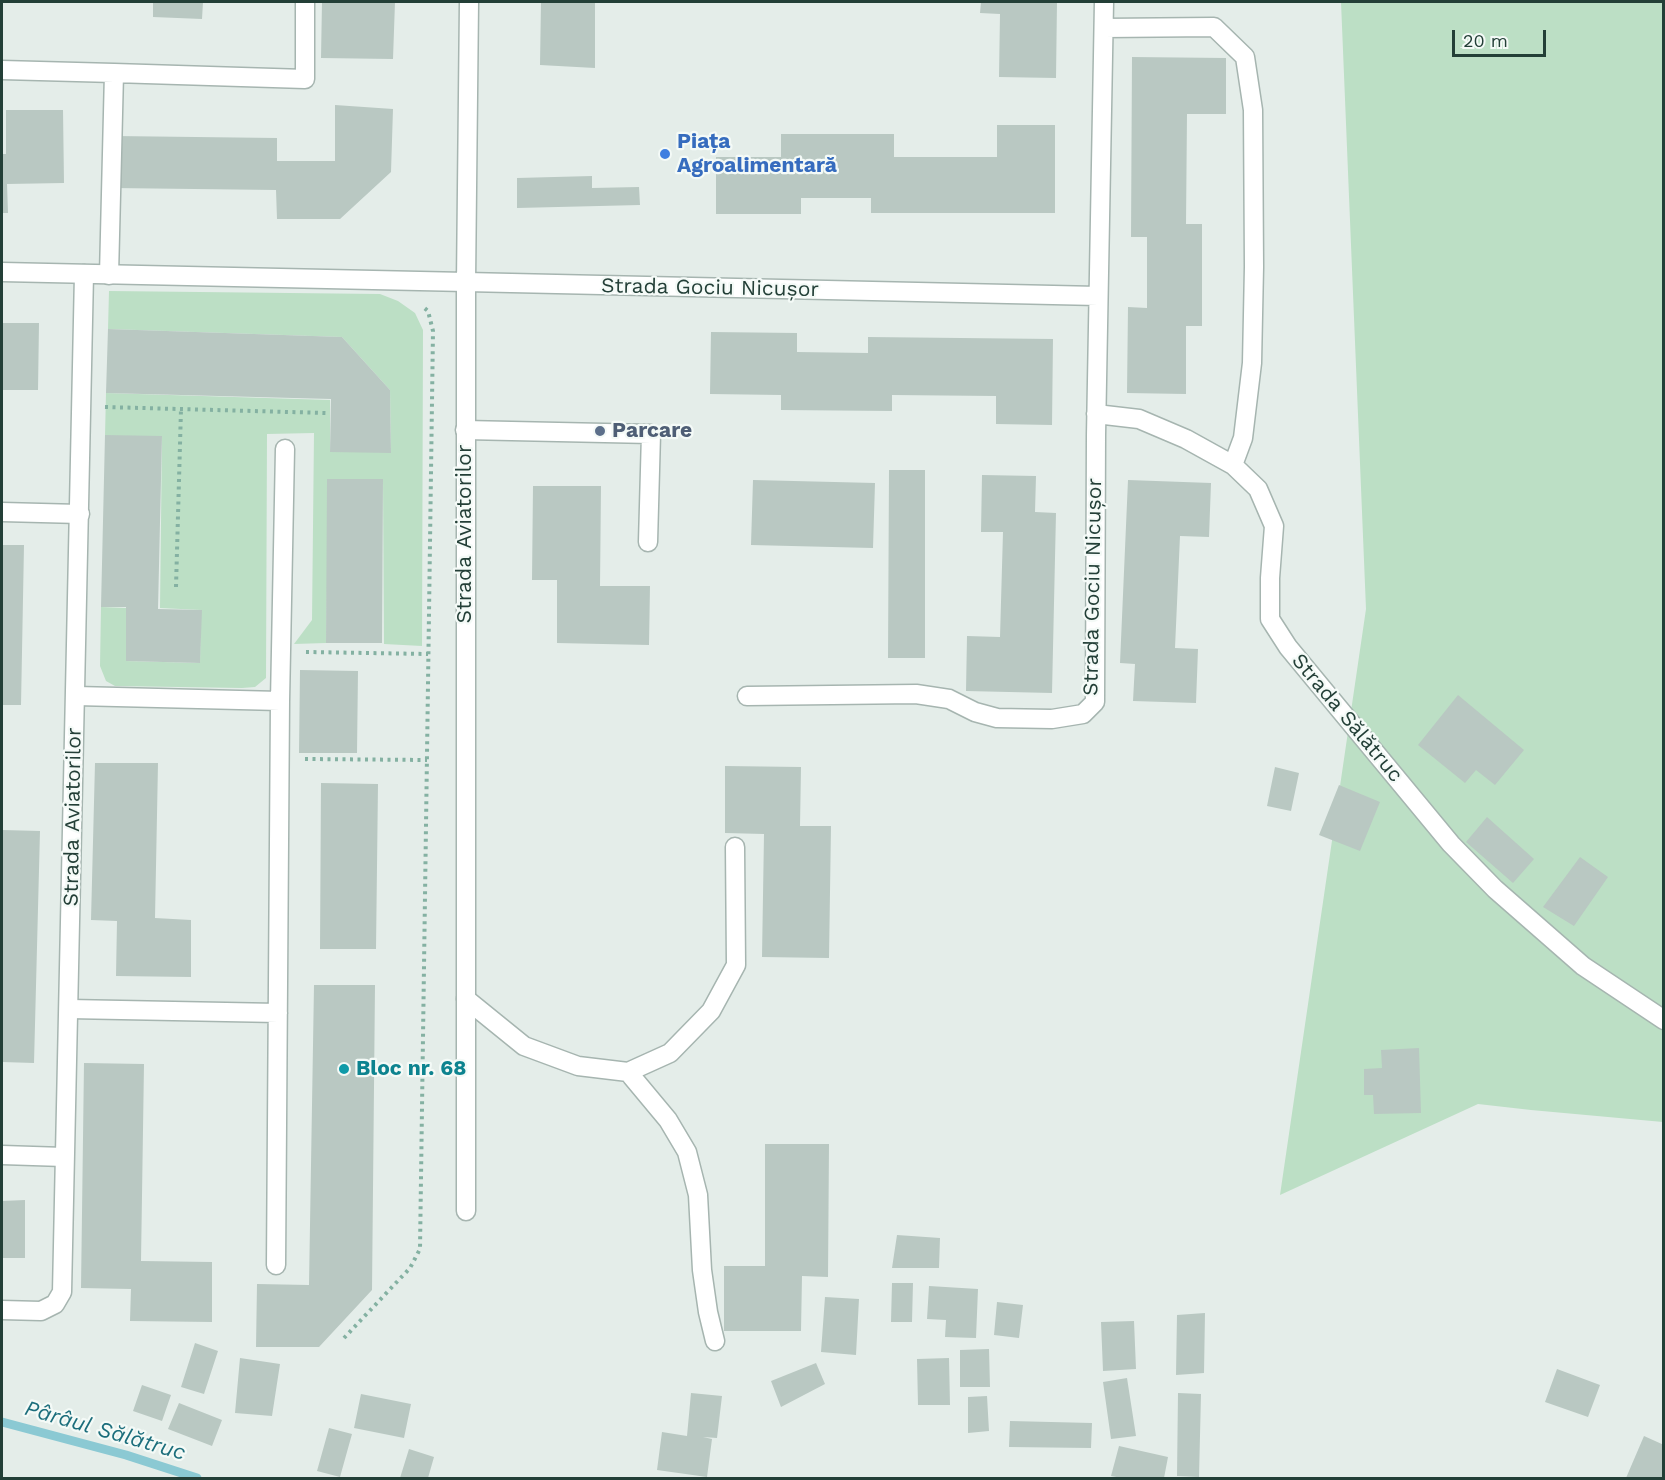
<!DOCTYPE html>
<html>
<head>
<meta charset="utf-8">
<style>
	body { margin:0 }
	#map { position:relative; width:1665px; height:1480px; overflow:hidden; background:#e4ede9; font-family:"Work Sans",sans-serif }
	canvas { display:block }
	.frame { position:absolute; inset:0; border:3px solid #233f37; pointer-events:none }
	.scale { position:absolute; left:1452px; top:30px; width:94px; height:27px; box-sizing:border-box; border:3px solid #233f37; border-top:0; padding-left:8px; font-size:18px; line-height:21px; white-space:nowrap; color:#233f37; -webkit-text-stroke:4px #f4faf7; paint-order:stroke }
</style>
</head>
<body>
<div id="map">
<canvas width="1665" height="1480"></canvas>
<div class="frame"></div>
<div class="scale">20 m</div>
</div>
<script>
const context = document.querySelector('canvas').getContext('2d');
context.lineJoin = 'round';
function fillPath(path, color) { context.fillStyle = color; context.fill(path, 'evenodd'); }
const shape = rows => new Path2D(rows.map(r => 'M' + r).join(''));
function stroke(path, color, width, dash) { context.strokeStyle = color; context.lineWidth = width; context.lineCap = dash ? 'butt' : 'round'; context.setLineDash(dash || []); context.stroke(path); }
function drawText(font, color, halo, rows, align = 'center') {
  context.font = font + ' "Work Sans",sans-serif'; context.lineWidth = 4.5; context.setLineDash([]); context.textBaseline = 'middle'; context.strokeStyle = halo; context.fillStyle = color; for (const [text, x, y, turn = 0] of rows) {
    context.save(); context.translate(x, y); context.rotate((+turn || 0) * Math.PI / 180); context.textAlign = isNaN(turn) ? turn : align; if (halo) context.strokeText(text, 0, 0); context.fillText(text, 0, 0); context.restore();
  }
}
const green = shape([
	[1341,2,1663,2,1663,1122,1531,1110,1478,1104,1280,1195,1366,609],
	[109,291,380,294,398,301,415,313,423,330,422,646,384,644,383,480,329,481,326,643,294,644,312,620,314,433,267,434,266,678,255,687,242,688,115,686,106,681,100,666,101,607,126,608,126,661,200,663,201,610,160,608,162,437,105,436,106,393,330,400,330,452,391,452,390,390,342,337,108,329]
]);
const stream = shape([
	[2,1422,126,1455,197,1478]
]);
const building = shape([
	[153,2,203,2,202,19,153,17],
	[322,2,395,2,393,59,321,58],
	[541,2,595,2,595,68,540,65],
	[981,2,1057,2,1056,78,999,77,1000,14,980,13],
	[1132,57,1226,58,1226,114,1187,114,1186,224,1202,224,1202,326,1186,326,1186,394,1127,393,1128,307,1147,308,1147,237,1131,237],
	[335,105,393,109,391,172,340,219,277,219,276,190,113,188,114,136,277,138,277,161,335,161],
	[6,110,63,110,64,183,7,184,8,213,2,213,2,154,6,154],
	[997,125,1055,125,1055,213,871,213,871,198,801,198,801,214,716,214,716,157,781,157,781,134,894,134,894,157,997,157],
	[592,176,592,188,639,187,640,205,517,208,517,178],
	[2,323,39,323,38,390,2,390],
	[108,329,342,337,390,390,391,453,330,452,331,399,106,393],
	[711,332,797,333,797,352,868,353,868,337,1053,339,1052,425,996,424,996,396,892,395,892,411,781,410,781,395,710,394],
	[105,435,162,436,158,609,202,610,200,663,126,661,126,607,101,607],
	[889,470,925,470,925,658,888,658],
	[982,475,1036,476,1035,512,1056,513,1052,693,966,691,967,636,1000,637,1003,532,981,532],
	[327,479,383,479,382,643,326,643],
	[753,480,875,483,873,548,751,545],
	[1128,480,1211,483,1209,537,1180,536,1175,648,1198,649,1196,703,1133,701,1135,664,1120,663],
	[533,486,601,486,600,586,650,586,649,645,557,643,557,580,532,580],
	[2,545,24,545,21,705,2,705],
	[300,670,358,671,357,753,299,753],
	[1458,695,1524,750,1495,785,1476,770,1465,783,1418,745],
	[95,763,158,763,155,918,191,920,191,977,116,976,117,921,91,920],
	[725,766,801,767,800,826,831,826,829,958,762,957,764,834,725,833],
	[1275,767,1299,773,1291,811,1267,806],
	[321,783,378,784,376,949,320,949],
	[1339,785,1380,802,1360,851,1319,835],
	[1487,817,1534,859,1513,883,1466,842],
	[2,830,40,831,34,1063,2,1062],
	[1580,857,1608,877,1574,926,1543,907],
	[314,985,375,985,372,1290,319,1347,256,1347,257,1284,309,1285],
	[1419,1048,1421,1113,1374,1114,1373,1095,1364,1095,1364,1069,1382,1068,1381,1050],
	[84,1063,144,1064,141,1261,212,1262,212,1322,130,1321,131,1289,81,1288],
	[765,1144,829,1144,828,1277,802,1276,801,1331,724,1331,724,1266,765,1266],
	[25,1200,25,1258,2,1258,2,1201],
	[897,1235,940,1238,939,1268,892,1268],
	[892,1283,913,1283,912,1322,891,1322],
	[929,1286,978,1289,976,1338,945,1337,946,1320,927,1319],
	[825,1297,859,1299,856,1355,821,1352],
	[997,1302,1023,1305,1019,1338,994,1335],
	[1205,1313,1204,1373,1176,1375,1177,1315],
	[1134,1321,1136,1369,1103,1371,1101,1322],
	[195,1343,218,1351,204,1394,181,1387],
	[989,1349,990,1387,960,1387,960,1350],
	[240,1358,280,1364,272,1416,235,1413],
	[949,1358,950,1405,918,1405,917,1359],
	[816,1363,825,1384,781,1407,771,1381],
	[1557,1369,1600,1385,1588,1417,1545,1402],
	[1127,1378,1136,1436,1111,1439,1103,1382],
	[142,1385,171,1395,162,1421,133,1411],
	[691,1393,722,1396,717,1438,703,1437,712,1439,707,1477,657,1470,662,1432,687,1436],
	[1178,1393,1201,1394,1199,1477,1177,1476],
	[361,1394,411,1404,404,1438,354,1428],
	[987,1396,989,1431,968,1433,968,1397],
	[179,1403,222,1420,212,1446,168,1429],
	[1010,1421,1092,1423,1091,1448,1009,1447],
	[329,1428,352,1434,340,1477,317,1471],
	[1644,1436,1664,1445,1664,1478,1626,1478],
	[1119,1446,1168,1457,1164,1478,1122,1478,1111,1476],
	[409,1449,434,1457,428,1478,400,1478]
]);
const path = shape([
	[105,407,326,413],
	[176,587,181,409],
	[306,652,428,654],
	[305,759,427,760],
	[344,1338,410,1268,420,1249,433,331,428,311,422,306]
]);
const service = shape([
	[2,70,114,73],
	[109,275,114,73,305,79,305,2],
	[465,430,651,434,648,542],
	[2,512,80,514],
	[76,696,280,701,285,449],
	[466,999,524,1046,578,1066,628,1072,670,1053,711,1011,736,965,735,847],
	[69,1009,278,1013],
	[628,1072,668,1120,687,1152,698,1195,702,1270,708,1312,715,1341],
	[2,1155,64,1157],
	[276,1265,280,701]
]);
const minor = shape([
	[1104,28,1214,27,1245,57,1253,110,1254,267,1252,363,1243,438,1233,465],
	[1096,414,1139,419,1186,439,1233,465,1258,489,1274,526,1270,578,1270,619,1288,647,1451,844,1495,889,1583,966,1664,1020],
	[747,696,916,694,949,699,975,712,997,718,1052,719,1083,714,1095,702,1096,435,1104,2],
	[466,1211,466,282,1098,296],
	[2,1310,41,1311,55,1304,62,1292,84,274]
]);
const tertiary = shape([
	[2,272,466,282,469,2]
]);
const markers = [
	[665,154,6,"#3f7fe0"],
	[600,431,6,"#5c6f8a"],
	[344,1069,6,"#0f9aa8"]
];
const shopNames = [
	["Piața",677,142],
	["Agroalimentară",677,166]
];
const streetNames = [
	["Strada Gociu Nicușor",710,288,1],
	["Strada Aviatorilor",465,534,-90],
	["Strada Gociu Nicușor",1093,587,-89],
	["Strada Sălătruc",1347,718,50],
	["Strada Aviatorilor",73,817,-89]
];
const serviceNames = [
	["Parcare",612,431]
];
const cultureNames = [
	["Bloc nr. 68",356,1069]
];
const waterNames = [
	["Pârâul Sălătruc",105,1431,16]
];
fillPath(green, '#bcdfc5');
stroke(stream, '#8bc9d3', 9);
fillPath(building, '#b9c8c2');
stroke(service, '#a6b5b0', 21);
stroke(minor, '#a6b5b0', 21);
stroke(tertiary, '#a6b5b0', 21);
stroke(path, '#84b1a2', 4, [3, 4.5]);
stroke(service, '#fff', 18);
stroke(minor, '#fff', 18);
stroke(tertiary, '#fff', 18);
for (const [x, y, r, color] of markers) { const dot = new Path2D(); dot.arc(x, y, r, 0, 2 * Math.PI); context.fillStyle = color; context.fill(dot); stroke(dot, '#f4faf7', 2); }
drawText('bold 21px', '#366cbe', '#f4faf7', shopNames, 'left');
drawText('21px', '#233f37', '#f4faf7', streetNames);
drawText('bold 21px', '#4e5e75', '#f4faf7', serviceNames, 'left');
drawText('bold 21px', '#0d838f', '#f4faf7', cultureNames, 'left');
drawText('italic 22px', '#1c6e7c', '#f4faf7', waterNames);
</script>
</body>
</html>
